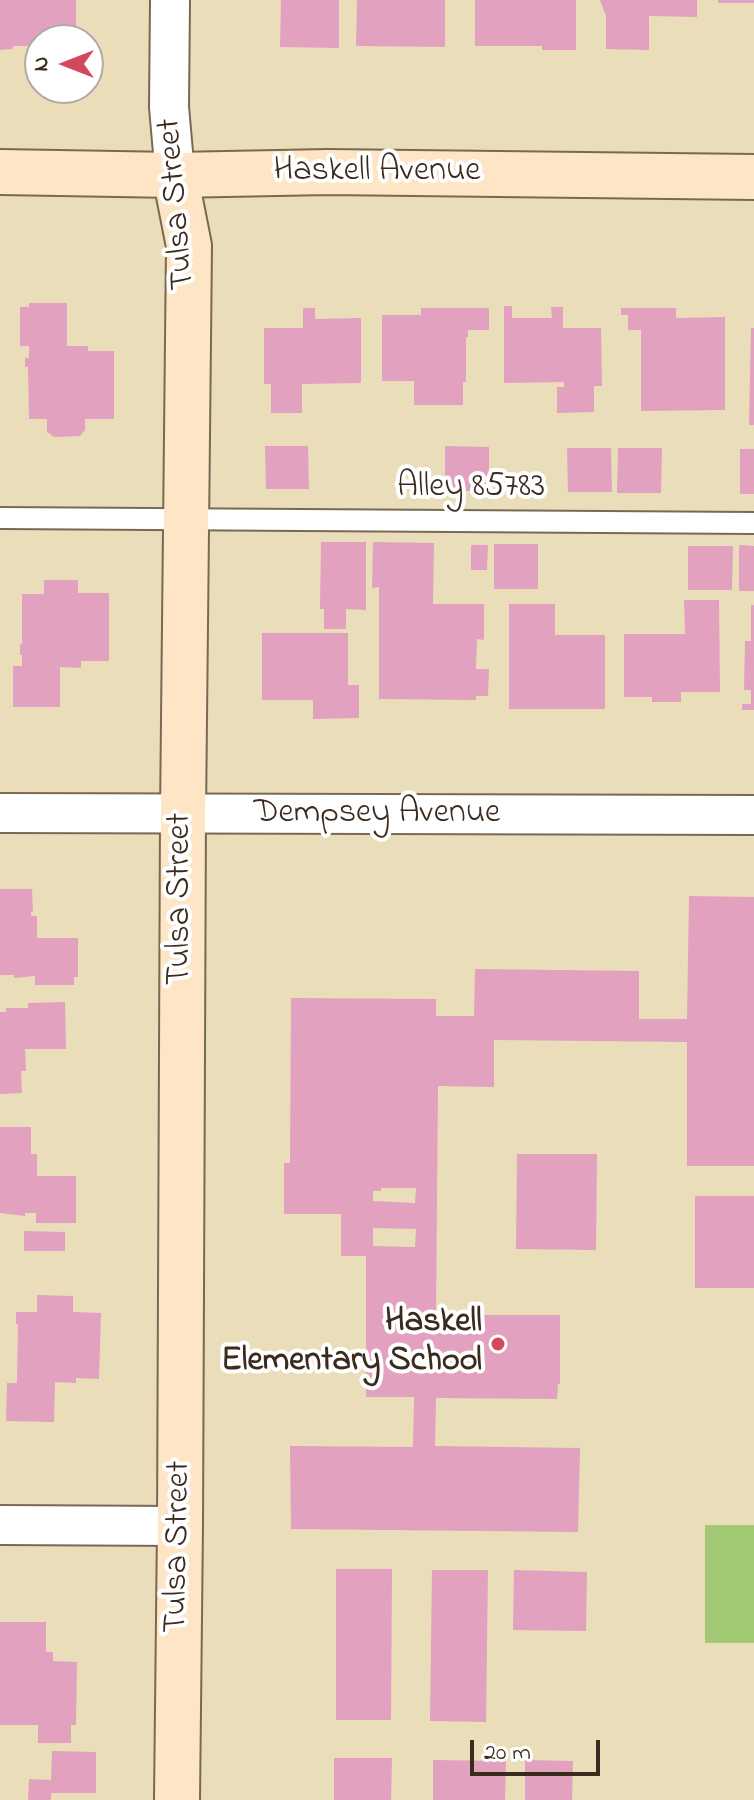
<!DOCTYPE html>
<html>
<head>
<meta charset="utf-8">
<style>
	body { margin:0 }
	#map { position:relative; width:754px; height:1800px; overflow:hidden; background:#eadeba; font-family:"Indie Flower",sans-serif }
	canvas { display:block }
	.north { position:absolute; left:24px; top:24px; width:80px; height:80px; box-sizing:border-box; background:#fff; border:2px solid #b1aaa5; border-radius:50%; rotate:270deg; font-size:22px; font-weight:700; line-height:32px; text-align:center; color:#3b2a1e }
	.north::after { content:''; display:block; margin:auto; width:28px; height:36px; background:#d1495b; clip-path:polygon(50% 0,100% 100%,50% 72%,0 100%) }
	.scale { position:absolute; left:470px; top:1740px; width:130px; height:36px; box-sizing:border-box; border:4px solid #3b2a1e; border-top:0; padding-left:10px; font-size:24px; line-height:28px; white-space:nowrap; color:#3b2a1e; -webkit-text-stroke:6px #fff; paint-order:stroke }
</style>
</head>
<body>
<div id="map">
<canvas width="754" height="1800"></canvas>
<div class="north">N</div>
<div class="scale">20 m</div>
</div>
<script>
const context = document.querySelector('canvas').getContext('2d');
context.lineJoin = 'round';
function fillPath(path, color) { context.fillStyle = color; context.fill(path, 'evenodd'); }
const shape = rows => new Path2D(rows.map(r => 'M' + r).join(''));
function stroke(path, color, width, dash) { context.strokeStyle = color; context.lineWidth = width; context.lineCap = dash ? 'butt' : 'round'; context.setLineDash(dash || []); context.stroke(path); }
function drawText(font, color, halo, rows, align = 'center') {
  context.font = font + ' "Indie Flower",sans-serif'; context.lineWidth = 8; context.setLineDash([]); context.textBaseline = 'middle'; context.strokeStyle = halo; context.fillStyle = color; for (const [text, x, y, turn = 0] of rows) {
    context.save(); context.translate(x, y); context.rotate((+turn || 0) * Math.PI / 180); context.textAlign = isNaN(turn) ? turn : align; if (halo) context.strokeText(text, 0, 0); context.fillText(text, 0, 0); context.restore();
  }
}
const green = shape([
	[705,1525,754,1525,754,1643,705,1643]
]);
const building = shape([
	[0,0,76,0,76,32,71,32,65,38,55,39,49,35,36,35,36,46,14,46,12,49,0,50],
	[281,0,339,0,339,48,280,47],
	[357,0,445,0,445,47,356,46],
	[475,0,576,0,576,50,542,50,542,46,475,46],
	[600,0,697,0,697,17,649,16,649,50,606,49,606,16],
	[718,0,754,0,754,3,718,3],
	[29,303,67,303,67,346,88,346,88,351,114,351,114,419,85,419,85,430,80,436,54,437,47,432,47,419,29,419,28,367,25,367,25,358,29,358,29,346,20,346,20,307,29,307],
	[504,306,512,306,512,318,552,318,551,307,563,307,563,328,601,328,602,386,594,386,594,412,557,413,557,387,564,387,564,382,504,383],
	[303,308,315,308,315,319,361,318,361,383,302,384,302,413,271,413,271,384,264,384,264,328,303,328],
	[421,308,489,308,489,330,468,330,468,337,466,337,466,382,463,382,463,405,414,405,414,381,382,381,382,315,421,315],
	[621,308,676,308,676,318,725,317,725,410,641,411,641,330,628,330,628,315,621,315],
	[751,328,754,328,754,425,749,425],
	[265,446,308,446,309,489,266,489],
	[445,446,489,447,489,491,445,491],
	[567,448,611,448,612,492,568,492],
	[618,448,662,448,661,493,617,493],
	[740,449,754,449,754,494,740,494],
	[321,542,366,542,366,610,346,609,346,629,324,629,324,609,320,609],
	[373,542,434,543,433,604,484,604,484,640,477,639,476,669,489,669,488,696,476,696,476,700,379,699,379,587,372,588],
	[494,544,538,544,538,589,494,589],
	[471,545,488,545,487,570,471,570],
	[739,545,754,546,754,591,739,591],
	[688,546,733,546,732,590,688,590],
	[44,580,78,580,78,593,109,593,109,661,81,661,81,668,60,667,60,707,13,707,13,666,22,666,22,655,20,655,20,644,22,644,22,594,44,594],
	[684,600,719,600,720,692,681,692,681,702,652,702,652,697,624,697,624,634,685,634],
	[509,604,555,604,555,635,605,635,605,709,509,709],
	[751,605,754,605,754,710,742,710,742,704,751,704,751,690,744,690,745,641,751,641],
	[262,633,348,633,348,685,359,685,359,718,313,719,313,700,262,700],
	[0,889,32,889,33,912,31,912,31,916,37,916,37,938,78,938,78,977,74,977,74,985,35,985,35,976,14,978,14,975,0,975],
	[689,896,754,897,754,1166,687,1166,687,1042,494,1040,494,1087,438,1086,436,1315,560,1315,560,1384,558,1384,557,1399,436,1398,435,1446,580,1448,578,1532,291,1529,290,1446,413,1447,414,1397,366,1397,366,1256,341,1256,341,1214,284,1214,284,1163,290,1163,291,998,436,999,436,1016,474,1016,475,969,639,971,639,1019,687,1019],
	[381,1188,416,1188,415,1203,373,1201,373,1191,381,1191],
	[373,1228,416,1229,415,1247,373,1246],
	[65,1002,66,1049,25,1049,26,1071,21,1071,22,1093,0,1094,0,1012,6,1012,6,1008,28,1008,28,1003],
	[0,1127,31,1127,31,1154,37,1154,37,1176,76,1176,76,1223,36,1223,36,1213,25,1213,25,1216,0,1213],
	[517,1154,597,1154,596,1250,516,1249],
	[695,1196,754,1196,754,1288,695,1288],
	[24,1231,65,1232,65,1251,24,1251],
	[37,1295,73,1296,73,1312,101,1313,99,1379,76,1378,76,1383,55,1382,54,1422,6,1421,7,1383,17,1383,18,1324,16,1324,16,1312,37,1312],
	[336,1569,392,1569,391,1720,336,1720],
	[432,1570,488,1570,486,1722,430,1721],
	[514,1570,587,1572,586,1631,513,1630],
	[0,1622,46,1622,46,1652,53,1652,53,1661,77,1662,76,1725,71,1725,71,1743,38,1743,38,1725,0,1725],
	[52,1751,96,1752,96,1793,51,1793,51,1800,28,1800,29,1779,51,1780],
	[334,1758,392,1758,391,1800,334,1800],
	[433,1760,506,1761,505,1800,433,1800],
	[525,1760,573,1761,572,1800,525,1800]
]);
const lane = shape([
	[0,518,754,523]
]);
const street = shape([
	[170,0,169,107,175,175],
	[0,813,754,815],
	[0,1525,180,1526]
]);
const secondary = shape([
	[0,172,175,175,328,172,754,177],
	[175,175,189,246,183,814,180,1526,177,1800]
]);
const markers = [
	[498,1344,8,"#d1495b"]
];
const streetNames = [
	["Haskell Avenue",377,173],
	["Tulsa Street",179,204,-95],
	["Alley 85783",471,489],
	["Dempsey Avenue",377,815],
	["Tulsa Street",182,899,-90],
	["Tulsa Street",180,1547,-89]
];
const poiNames = [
	["Haskell",482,1324],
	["Elementary School",482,1363]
];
fillPath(green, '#a1c873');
fillPath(building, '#e1a1bf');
stroke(lane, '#786955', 24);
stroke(street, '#786955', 42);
stroke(secondary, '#786955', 48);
stroke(lane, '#fff', 20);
stroke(street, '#fff', 38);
stroke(secondary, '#fde5c5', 44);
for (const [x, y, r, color] of markers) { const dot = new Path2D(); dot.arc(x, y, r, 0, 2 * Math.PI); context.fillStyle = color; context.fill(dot); stroke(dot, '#fff', 3); }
drawText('34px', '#3b2a1e', '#fff', streetNames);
drawText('bold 34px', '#3b2a1e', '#fff', poiNames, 'right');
</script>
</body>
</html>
